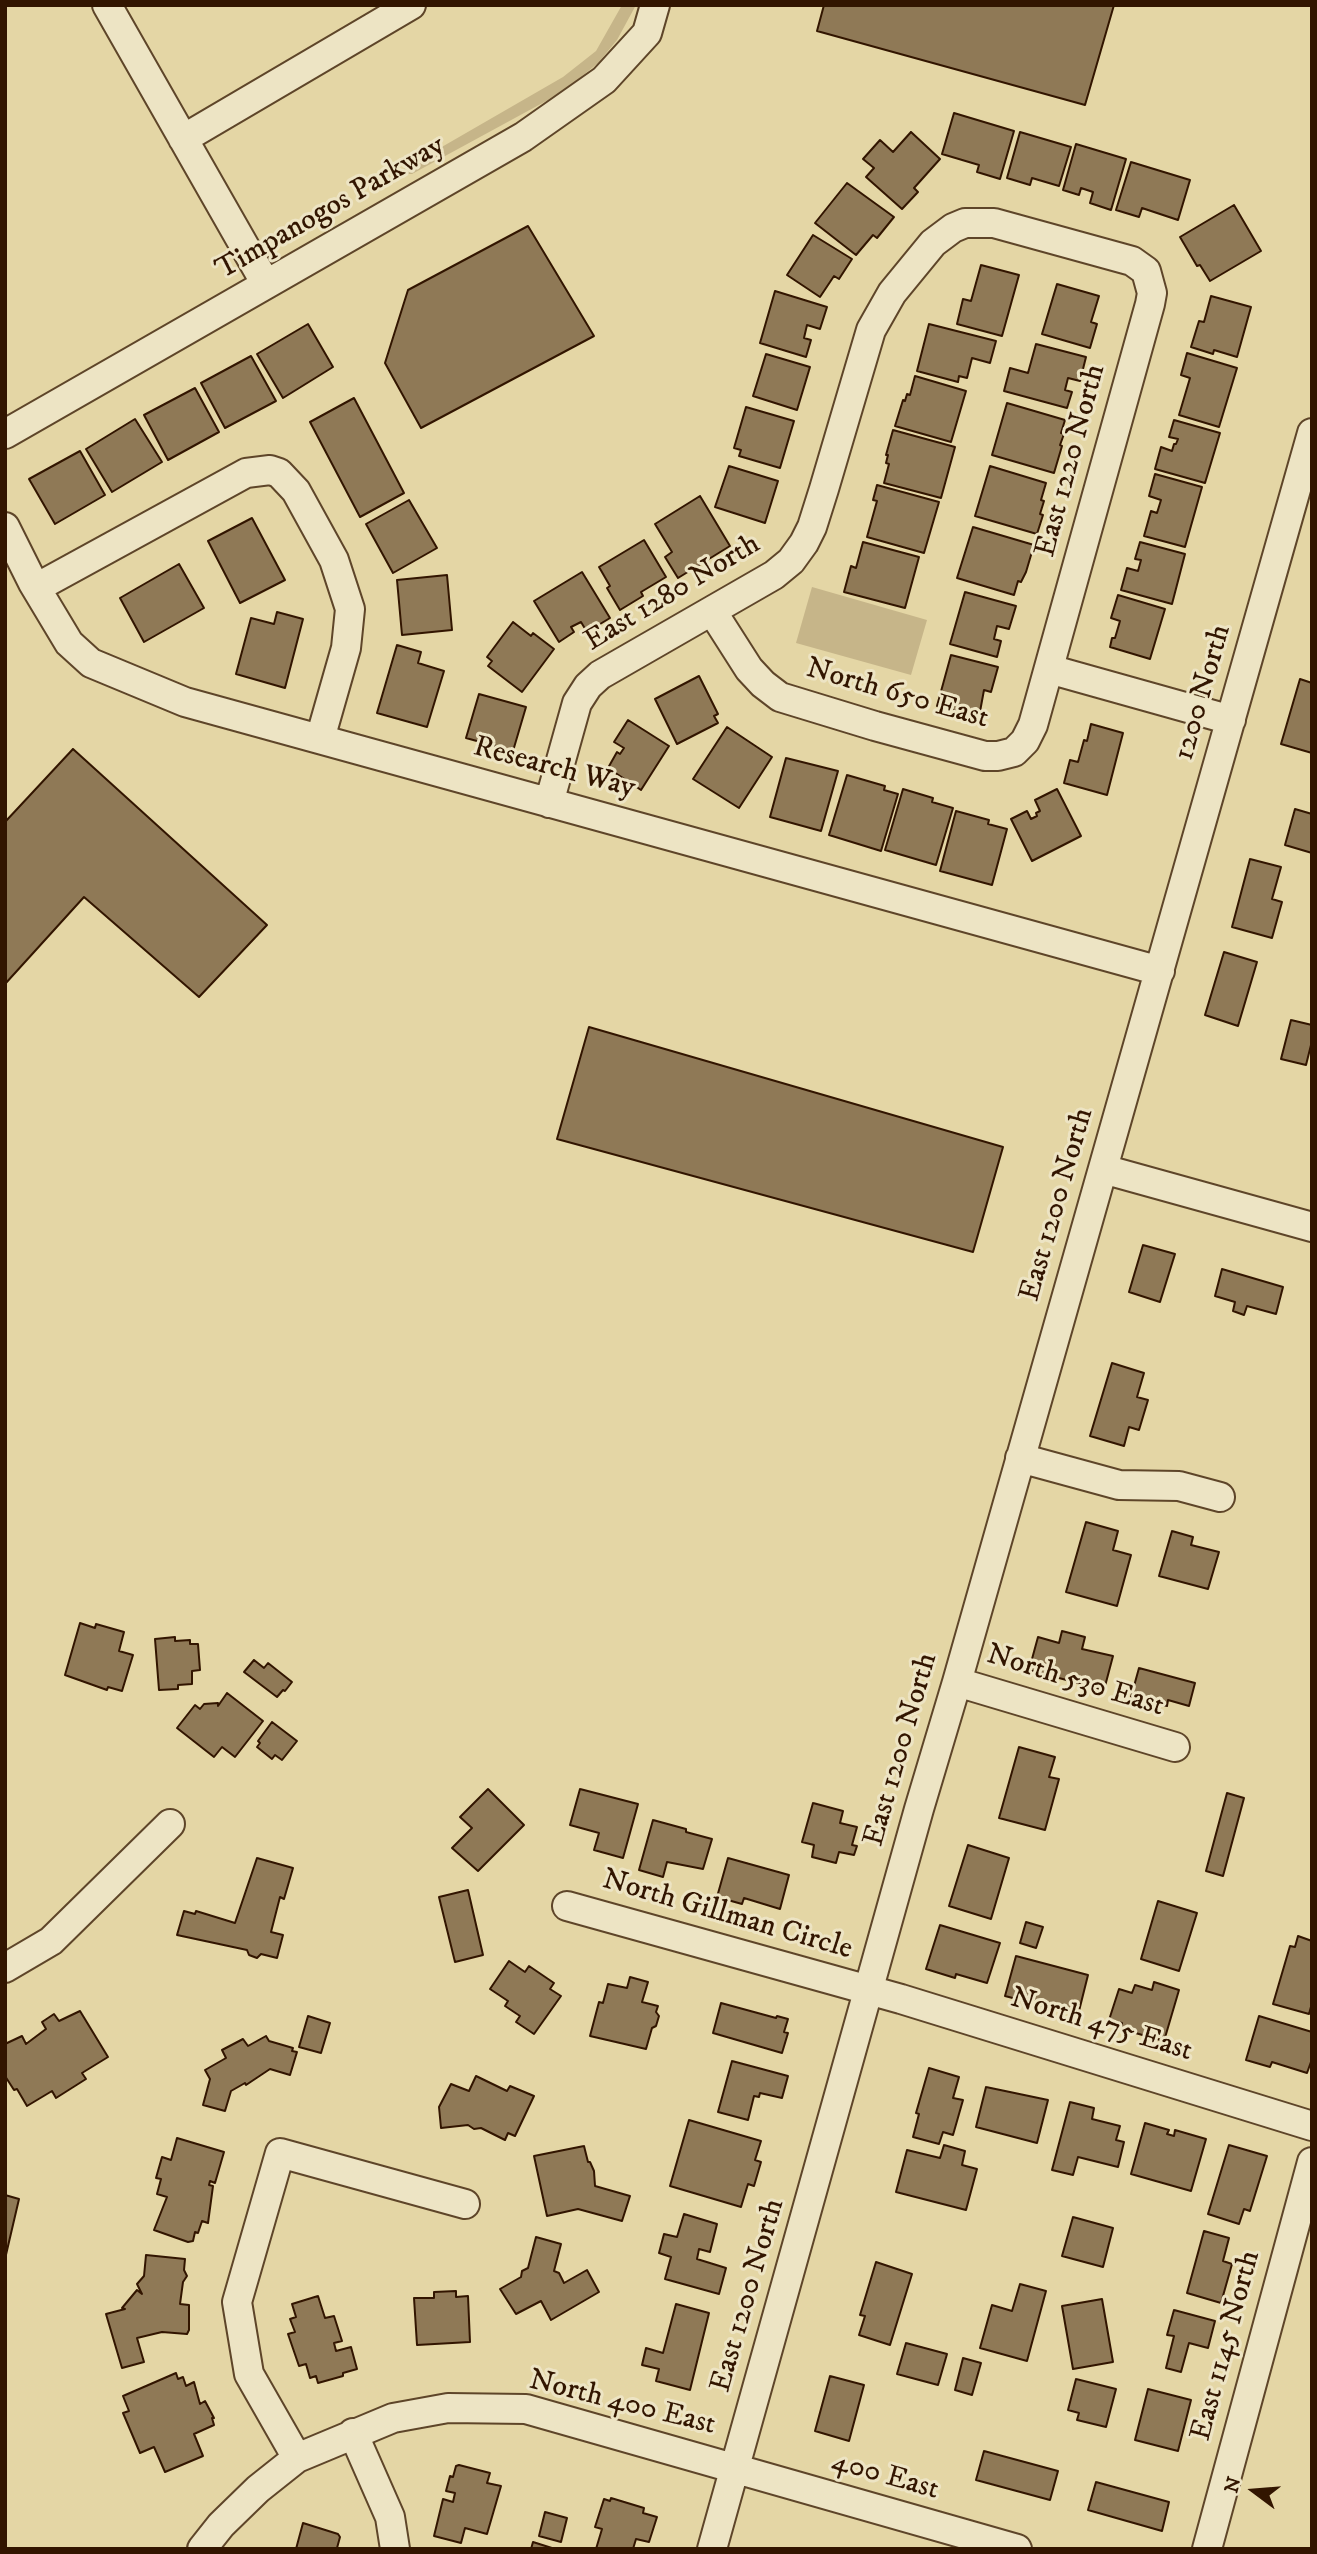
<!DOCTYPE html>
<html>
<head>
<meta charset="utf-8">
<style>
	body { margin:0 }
	#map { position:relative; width:1317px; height:2554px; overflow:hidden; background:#e4d6a5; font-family:"IM FELL DW Pica",serif }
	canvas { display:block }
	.frame { position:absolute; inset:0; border:7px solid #321500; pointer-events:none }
	.north { position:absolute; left:1219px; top:2456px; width:70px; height:70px; -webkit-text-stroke:5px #ede4c4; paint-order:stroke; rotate:286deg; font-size:19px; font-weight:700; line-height:28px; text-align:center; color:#321500 }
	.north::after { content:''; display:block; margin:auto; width:24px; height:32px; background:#321500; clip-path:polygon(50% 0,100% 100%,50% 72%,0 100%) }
</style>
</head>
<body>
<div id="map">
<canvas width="1317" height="2554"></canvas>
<div class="frame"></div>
<div class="north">N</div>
</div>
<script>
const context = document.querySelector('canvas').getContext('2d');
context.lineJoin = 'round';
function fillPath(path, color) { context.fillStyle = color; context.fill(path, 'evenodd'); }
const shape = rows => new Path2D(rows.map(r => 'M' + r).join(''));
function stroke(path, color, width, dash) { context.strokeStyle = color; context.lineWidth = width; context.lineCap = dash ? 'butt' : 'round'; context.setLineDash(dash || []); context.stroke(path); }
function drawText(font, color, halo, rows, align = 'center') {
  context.font = font + ' "IM FELL DW Pica",serif'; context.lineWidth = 6; context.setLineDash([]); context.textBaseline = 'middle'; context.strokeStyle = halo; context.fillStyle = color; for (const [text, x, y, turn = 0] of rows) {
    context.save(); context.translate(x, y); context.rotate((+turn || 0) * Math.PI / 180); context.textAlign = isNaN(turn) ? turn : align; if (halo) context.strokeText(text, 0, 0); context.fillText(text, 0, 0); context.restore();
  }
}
const green = shape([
	[622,5,636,5,617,40,598,63,575,82,548,100,412,174,395,174,563,77,596,51],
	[812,587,927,620,911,675,796,643]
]);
const building = shape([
	[824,5,1114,5,1085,105,817,31,824,5],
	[954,113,1014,131,1000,179,977,172,979,165,942,154,954,113],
	[911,132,940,159,914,188,918,192,902,209,866,177,874,168,863,159,880,140,893,152,911,132],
	[1020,132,1071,147,1059,186,1032,178,1030,185,1007,178,1020,132],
	[1076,144,1126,159,1111,210,1090,203,1093,192,1081,188,1079,195,1063,190,1076,144],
	[1131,162,1190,180,1178,220,1142,208,1139,217,1116,210,1131,162],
	[847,183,894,217,877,238,873,235,856,255,815,223,847,183],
	[1234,205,1261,251,1210,281,1200,265,1197,266,1180,237,1234,205],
	[528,226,594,336,421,428,385,363,408,290,528,226],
	[813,235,852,259,839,279,834,276,820,297,787,275,813,235],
	[981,265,1019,275,1002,336,957,324,963,299,971,301,981,265],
	[1057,284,1099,296,1091,322,1097,324,1090,348,1042,334,1057,284],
	[775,291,827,307,820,329,807,325,804,338,811,340,806,357,760,343,775,291],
	[1211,296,1251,307,1237,357,1214,350,1213,354,1191,347,1199,321,1204,322,1211,296],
	[308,324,333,367,283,398,257,354,308,324],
	[929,324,996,341,990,363,972,358,967,378,959,376,958,382,917,371,929,324],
	[1036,344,1086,357,1080,381,1068,378,1065,390,1072,392,1067,408,1004,391,1010,368,1028,373,1036,344],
	[1187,353,1237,368,1219,427,1179,415,1190,378,1181,375,1187,353],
	[766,354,810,367,797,410,753,396,766,354],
	[251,356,276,401,225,428,201,383,251,356],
	[915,376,966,391,951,442,895,426,903,400,905,401,907,394,910,395,915,376],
	[195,388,219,432,168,460,144,415,195,388],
	[354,398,404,493,360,517,310,422,354,398],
	[1007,403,1065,420,1061,433,1064,434,1060,445,1062,446,1054,473,992,455,1007,403],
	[746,407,794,421,780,468,739,456,741,450,734,448,746,407],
	[135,419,162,462,112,492,86,449,135,419],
	[1174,420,1220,433,1205,483,1155,469,1161,447,1172,451,1174,444,1176,444,1178,439,1169,437,1174,420],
	[893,430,955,447,941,498,884,483,889,464,886,463,888,455,886,455,893,430],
	[80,451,105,495,55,524,29,479,80,451],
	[729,466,778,481,765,523,715,507,729,466],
	[990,466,1046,483,1041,500,1044,501,1040,514,1043,515,1037,534,975,516,990,466],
	[1155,474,1202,487,1185,547,1144,536,1151,511,1157,513,1161,500,1149,496,1155,474],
	[877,485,939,502,924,553,867,537,877,501,873,500,877,485],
	[700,496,730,546,678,578,665,557,672,552,655,524,700,496],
	[409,500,437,548,393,573,366,524,409,500],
	[252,518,285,580,240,603,208,541,252,518],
	[973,527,1034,545,1026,572,1021,582,1018,581,1014,595,957,578,973,527],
	[644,540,666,577,641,592,643,596,620,610,607,588,610,586,599,567,644,540],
	[863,542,919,557,905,608,844,592,851,566,856,568,863,542],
	[1140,542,1185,554,1172,604,1121,590,1127,568,1138,571,1141,560,1135,559,1140,542],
	[179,564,204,608,144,642,120,598,179,564],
	[582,572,610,618,587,632,581,622,571,627,574,632,559,642,534,601,582,572],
	[447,575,452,630,402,635,397,580,447,575],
	[965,592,1016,606,1009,629,997,626,994,639,1001,641,997,657,950,644,965,592],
	[1118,595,1165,609,1150,659,1110,647,1112,638,1115,638,1120,621,1111,618,1118,595],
	[277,612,303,619,285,688,236,674,251,618,274,624,277,612],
	[513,622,531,636,533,633,554,649,522,692,488,666,492,661,487,657,513,622],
	[397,645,421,652,418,663,444,671,427,727,377,713,397,645],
	[951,655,998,667,991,692,984,690,979,717,937,706,951,655],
	[699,676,718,714,714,716,718,723,677,744,655,699,699,676],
	[1300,679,1312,683,1312,753,1281,744,1300,679],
	[479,694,526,707,513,751,466,738,479,694],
	[628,720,669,746,641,790,608,768,617,752,620,754,624,748,614,742,628,720],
	[1091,724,1123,733,1107,795,1064,783,1070,760,1078,762,1084,740,1087,741,1091,724],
	[727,727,772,757,739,808,693,779,727,727],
	[73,749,267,925,199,997,84,897,5,984,5,822,73,749],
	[786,758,838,771,821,831,770,817,786,758],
	[847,775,885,786,884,790,898,794,881,851,829,835,847,775],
	[903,789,933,798,932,802,953,808,936,865,885,850,903,789],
	[1057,789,1081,836,1032,861,1011,819,1027,811,1031,819,1037,816,1036,813,1040,811,1035,800,1057,789],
	[1295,809,1312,814,1312,853,1285,845,1295,809],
	[956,811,989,820,988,824,1007,829,992,885,940,871,956,811],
	[1250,859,1281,867,1272,899,1282,902,1272,938,1232,927,1250,859],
	[1224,952,1257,962,1238,1026,1205,1015,1224,952],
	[1291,1020,1312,1025,1312,1041,1306,1065,1281,1059,1291,1020],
	[589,1027,1003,1147,973,1252,557,1139,589,1027],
	[1143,1245,1175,1254,1160,1302,1129,1292,1143,1245],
	[1222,1269,1283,1287,1276,1314,1247,1306,1244,1315,1233,1311,1235,1302,1215,1296,1222,1269],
	[1112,1363,1144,1373,1137,1397,1148,1400,1139,1430,1129,1427,1124,1446,1090,1436,1112,1363],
	[1086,1522,1118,1531,1113,1550,1131,1555,1117,1606,1066,1592,1086,1522],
	[1172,1531,1193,1537,1191,1545,1219,1552,1208,1589,1159,1576,1172,1531],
	[80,1623,95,1628,96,1624,124,1632,119,1651,133,1655,122,1691,108,1687,107,1690,65,1675,80,1623],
	[1062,1631,1085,1637,1082,1649,1113,1656,1104,1690,1029,1670,1038,1637,1059,1643,1062,1631],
	[175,1637,175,1641,190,1640,190,1644,198,1644,200,1670,192,1671,192,1684,178,1685,178,1689,159,1690,155,1639,175,1637],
	[254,1660,264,1668,268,1663,292,1682,285,1691,283,1690,277,1697,244,1672,254,1660],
	[1139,1668,1195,1683,1189,1706,1168,1700,1167,1706,1131,1697,1139,1668],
	[227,1693,263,1721,235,1757,222,1747,214,1757,177,1728,195,1705,200,1709,204,1704,218,1703,218,1706,227,1693],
	[272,1722,297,1741,282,1760,275,1755,272,1759,257,1747,260,1743,258,1741,272,1722],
	[1019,1747,1055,1757,1049,1777,1059,1779,1045,1830,999,1818,1019,1747],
	[488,1789,524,1825,478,1871,452,1848,472,1828,460,1817,488,1789],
	[580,1789,638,1804,623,1858,594,1850,599,1833,570,1825,580,1789],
	[1227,1793,1244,1798,1223,1876,1206,1871,1227,1793],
	[813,1803,843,1811,840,1823,857,1827,852,1845,857,1846,854,1855,839,1852,836,1863,812,1857,814,1845,802,1842,813,1803],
	[653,1820,686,1829,686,1832,712,1839,703,1869,667,1862,663,1877,639,1870,653,1820],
	[968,1845,1009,1858,991,1919,949,1906,968,1845],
	[257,1858,293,1868,284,1899,280,1897,271,1932,283,1935,277,1958,261,1954,257,1958,249,1955,247,1950,177,1935,184,1911,195,1914,196,1911,235,1923,257,1858],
	[728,1858,789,1875,780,1909,744,1898,742,1904,717,1897,728,1858],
	[468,1890,483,1955,455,1962,439,1897,468,1890],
	[1158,1901,1197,1913,1179,1971,1141,1959,1158,1901],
	[1026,1922,1043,1927,1036,1948,1020,1943,1026,1922],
	[940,1925,1000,1943,987,1983,956,1974,955,1978,926,1969,940,1925],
	[1298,1936,1312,1941,1312,2003,1309,2014,1273,2004,1290,1946,1295,1947,1298,1936],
	[1016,1956,1088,1975,1078,2015,1005,1996,1016,1956],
	[509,1961,525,1972,529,1966,554,1983,550,1989,561,1996,534,2034,516,2022,520,2016,505,2006,508,2001,490,1989,509,1961],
	[630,1977,648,1982,642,2002,658,2006,656,2012,659,2016,656,2026,652,2028,646,2049,590,2036,599,2002,603,2003,608,1984,627,1988,630,1977],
	[1154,1982,1179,1990,1164,2041,1121,2029,1122,2023,1109,2020,1119,1989,1132,1993,1135,1985,1152,1990,1154,1982],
	[721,2003,776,2018,777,2016,788,2019,784,2032,788,2033,782,2053,713,2033,721,2003],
	[80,2011,108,2057,82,2073,86,2079,56,2098,52,2091,27,2106,17,2089,14,2090,5,2076,5,2044,22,2036,26,2044,46,2029,42,2022,54,2014,59,2021,80,2011],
	[308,2016,330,2023,321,2053,299,2047,308,2016],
	[1259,2016,1312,2032,1312,2059,1307,2073,1272,2062,1270,2067,1246,2060,1259,2016],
	[266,2036,269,2041,293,2048,292,2051,297,2052,290,2075,270,2069,246,2085,245,2083,231,2091,225,2111,203,2105,210,2079,205,2070,226,2058,222,2050,243,2039,248,2046,266,2036],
	[732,2061,788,2076,782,2098,760,2093,759,2097,754,2096,748,2120,718,2112,732,2061],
	[929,2068,959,2077,953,2098,963,2100,953,2135,943,2132,939,2144,913,2137,919,2114,916,2113,929,2068],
	[476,2076,507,2091,510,2086,534,2096,515,2136,508,2133,505,2140,481,2128,474,2129,468,2125,441,2128,439,2107,451,2084,469,2091,476,2076],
	[986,2087,1048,2100,1037,2143,976,2127,986,2087],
	[1070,2102,1094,2108,1092,2119,1120,2126,1116,2140,1124,2142,1118,2167,1078,2157,1073,2175,1052,2170,1070,2102],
	[689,2120,761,2141,755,2160,761,2162,754,2186,748,2184,741,2207,670,2186,689,2120],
	[1145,2123,1169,2130,1167,2134,1174,2136,1175,2130,1206,2139,1191,2191,1131,2174,1145,2123],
	[177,2138,224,2152,215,2183,210,2181,209,2185,213,2186,208,2223,202,2221,198,2233,195,2232,193,2241,188,2242,154,2230,167,2197,157,2194,161,2179,156,2178,162,2157,171,2160,177,2138],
	[944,2145,965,2151,962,2165,977,2169,966,2210,896,2192,907,2150,940,2158,944,2145],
	[1229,2145,1267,2156,1250,2211,1244,2209,1239,2224,1208,2214,1229,2145],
	[584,2146,588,2162,590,2162,594,2171,595,2186,630,2196,622,2221,578,2209,547,2216,534,2156,584,2146],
	[5,2195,19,2199,5,2259,5,2195],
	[684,2214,717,2224,710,2252,699,2249,697,2259,726,2268,719,2294,665,2279,671,2257,659,2253,664,2234,677,2237,684,2214],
	[1073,2217,1113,2228,1103,2267,1062,2256,1073,2217],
	[1204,2231,1229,2238,1223,2261,1232,2264,1221,2303,1187,2293,1204,2231],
	[536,2237,561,2244,554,2271,559,2273,564,2283,587,2270,599,2292,551,2320,541,2301,516,2314,500,2289,521,2277,522,2271,528,2268,536,2237],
	[146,2255,185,2259,184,2270,187,2276,183,2282,180,2304,189,2305,189,2330,187,2334,162,2332,137,2338,144,2362,122,2368,106,2314,125,2309,122,2308,137,2290,142,2294,137,2284,144,2276,146,2255],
	[876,2262,912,2274,890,2345,859,2335,865,2316,860,2315,876,2262],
	[1020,2284,1046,2291,1027,2361,980,2348,992,2305,1012,2311,1020,2284],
	[456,2291,456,2297,468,2296,470,2342,417,2345,414,2298,434,2298,434,2292,456,2291],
	[318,2296,325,2318,334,2316,342,2341,334,2343,336,2351,351,2347,357,2369,343,2373,343,2376,318,2383,316,2376,310,2378,306,2364,299,2366,288,2334,295,2332,290,2319,296,2317,292,2304,318,2296],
	[1102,2299,1113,2362,1073,2369,1062,2306,1102,2299],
	[676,2304,709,2313,690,2390,656,2381,659,2369,642,2365,646,2348,663,2353,676,2304],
	[1174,2310,1215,2321,1208,2348,1189,2343,1181,2372,1166,2368,1174,2336,1167,2335,1174,2310],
	[906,2343,947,2354,938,2385,897,2374,906,2343],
	[963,2358,981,2363,972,2395,955,2390,963,2358],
	[176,2373,178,2379,183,2377,186,2386,194,2382,200,2404,205,2401,214,2418,212,2418,214,2425,194,2434,203,2456,165,2472,154,2447,140,2453,123,2413,129,2411,123,2396,176,2373],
	[830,2376,864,2385,849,2441,815,2431,830,2376],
	[1076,2379,1116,2389,1106,2427,1077,2420,1079,2413,1068,2410,1076,2379],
	[1148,2389,1191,2400,1178,2451,1135,2440,1148,2389],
	[984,2451,1058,2471,1050,2500,976,2480,984,2451],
	[459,2465,490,2473,487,2483,501,2486,487,2534,465,2528,461,2543,434,2536,443,2499,453,2502,455,2493,446,2491,450,2476,453,2477,456,2466,459,2465],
	[1096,2482,1169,2502,1162,2531,1088,2510,1096,2482],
	[611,2498,644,2508,643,2513,657,2517,649,2542,636,2539,633,2549,596,2549,602,2529,595,2527,604,2499,610,2501,611,2498],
	[545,2512,567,2518,561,2542,539,2536,545,2512],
	[303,2523,338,2534,340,2537,337,2548,339,2549,296,2549,303,2523],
	[533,2542,555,2549,531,2549,533,2542]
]);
const minor = shape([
	[107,5,266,284],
	[183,139,411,5],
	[5,434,523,137,604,80,647,33,655,5],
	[5,527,33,583,69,643,91,663,185,702,1160,971],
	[36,588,246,473,270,470,279,473,296,491,334,560,350,609,346,648,320,739],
	[1049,669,1231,720],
	[549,803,577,703,588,686,600,675,774,575,791,561,804,543,812,527,824,489,871,330,892,293,933,243,953,228,965,223,994,223,1132,261,1146,271,1152,293,1150,304,1033,725,1025,741,1014,752,998,756,985,756,875,726,780,697,763,684,749,669,712,611],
	[1103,1169,1312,1227],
	[1020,1458,1119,1485,1179,1486,1220,1497],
	[957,1682,1175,1747],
	[567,1906,901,1999,1312,2126],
	[5,1968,51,1941,170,1824],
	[353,2433,390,2517,395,2549],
	[297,2458,249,2374,237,2302,280,2153,465,2204],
	[202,2549,221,2525,258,2489,297,2458,393,2418,448,2408,526,2409,1017,2549],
	[712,2549,919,1809,957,1682,1312,433],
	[1207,2549,1312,2162]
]);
const streetNames = [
	["Timpanogos Parkway",331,209,-30],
	["East 1220 North",1072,461,-75],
	["East 1280 North",673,594,-31],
	["1200 North",1204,693,-74],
	["North 650 East",897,695,16],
	["Research Way",554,769,15],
	["East 1200 North",1058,1205,-74],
	["North 530 East",1075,1682,17],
	["East 1200 North",902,1750,-74],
	["North Gillman Circle",727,1916,16],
	["North 475 East",1101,2026,17],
	["East 1200 North",749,2296,-74],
	["East 1145 North",1227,2346,-75],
	["North 400 East",622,2404,14],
	["400 East",885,2477,16]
];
fillPath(green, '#c6b589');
fillPath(building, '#8f7956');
stroke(building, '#321500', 2);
stroke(minor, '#5e4529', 32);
stroke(minor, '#ede4c4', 28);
drawText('30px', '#321500', '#ede4c4', streetNames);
</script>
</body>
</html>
